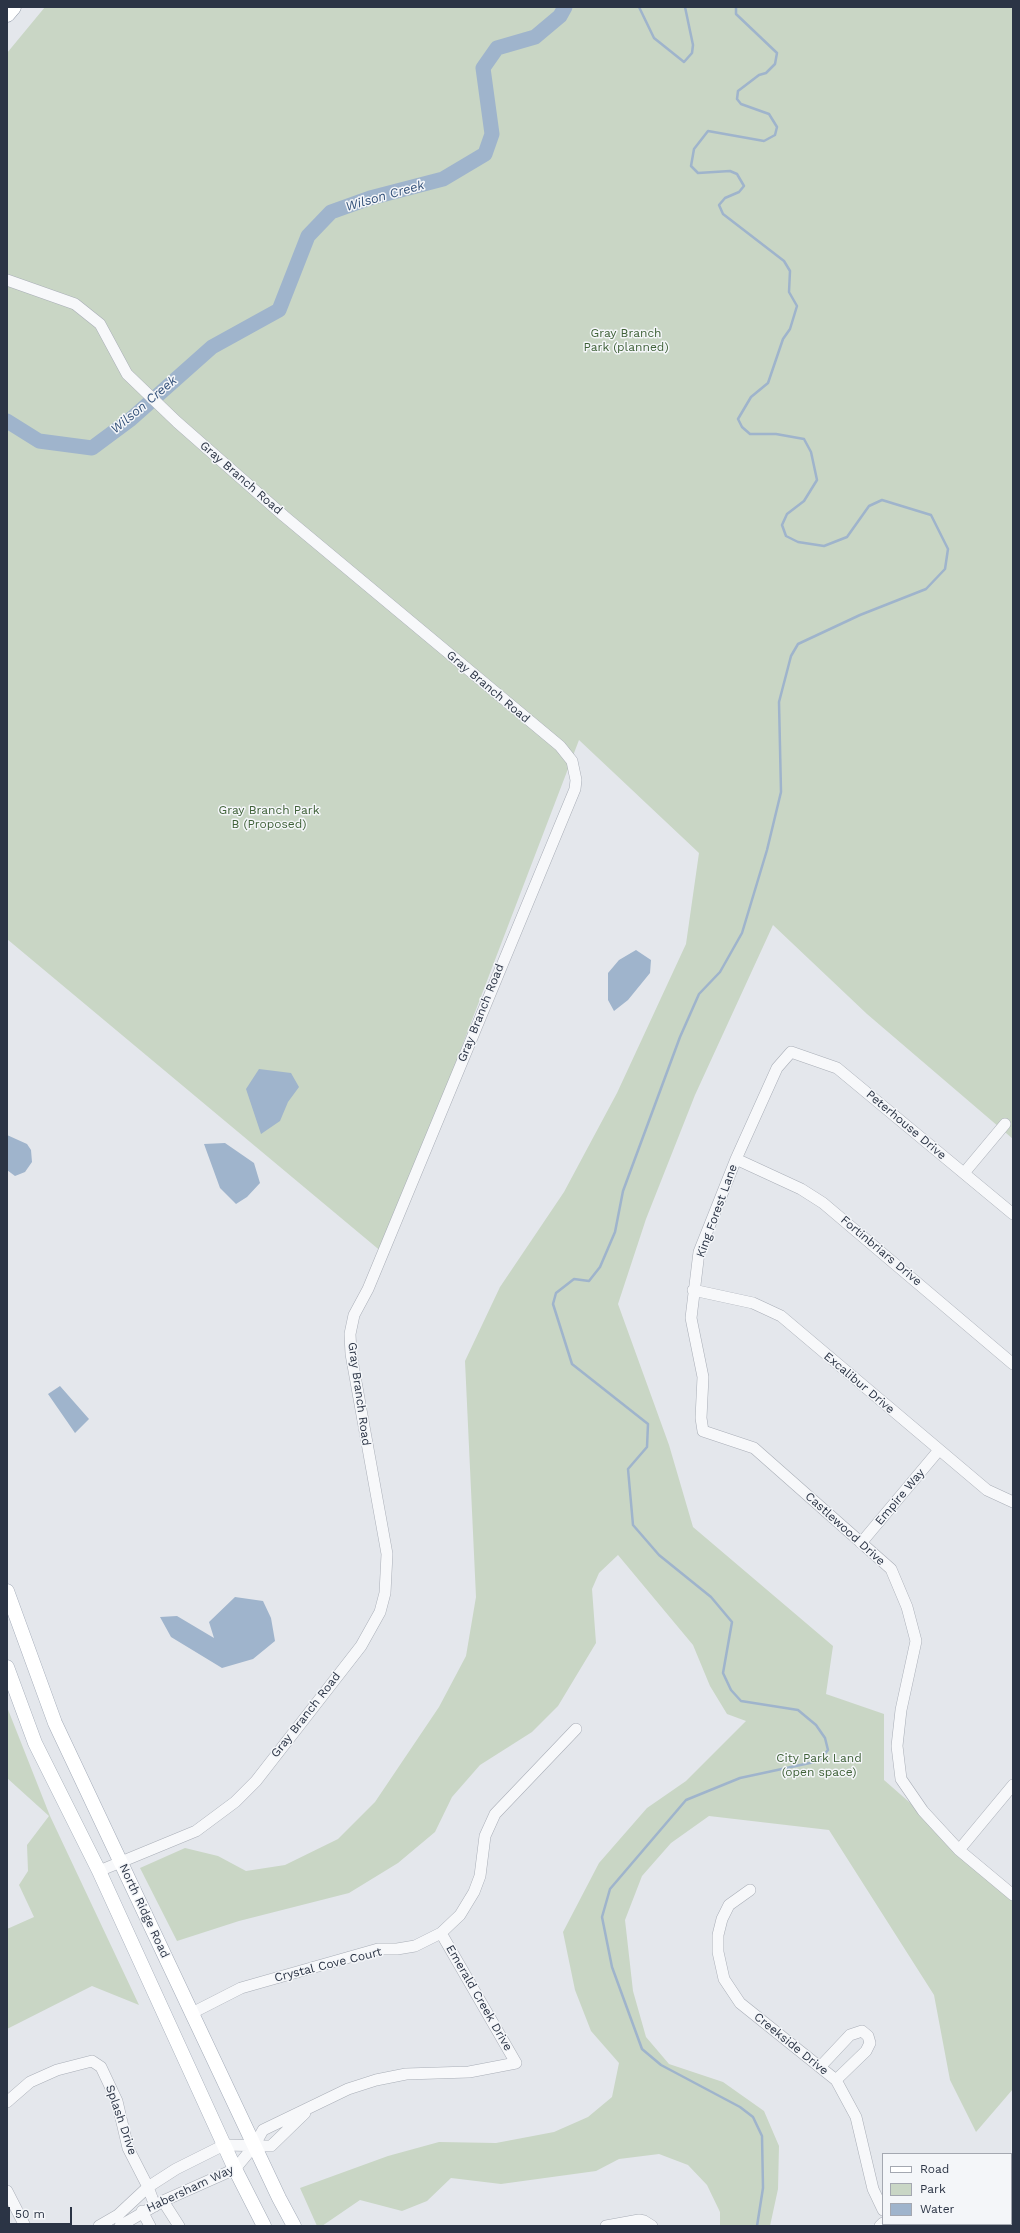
<!DOCTYPE html>
<html>
<head>
<meta charset="utf-8">
<style>
	body { margin:0 }
	#map { position:relative; width:1020px; height:2233px; overflow:hidden; background:#e4e7ec; font-family:"Work Sans",sans-serif }
	canvas { display:block }
	.frame { position:absolute; inset:0; border:8px solid #2b3445; pointer-events:none }
	.legend { position:absolute; left:882px; top:2153px; width:130px; height:72px; box-sizing:border-box; background:#f4f6f9; border:1px solid #a4a8b1; margin:0; padding:5px 7px; list-style:none; font-size:12px; color:#2b3445 }
	.legend li { display:flex; align-items:center; gap:8px; height:20px }
	.legend b { width:20px; border:1px solid #a4a8b1 }
	.scale { position:absolute; left:8px; top:2207px; width:64px; height:18px; box-sizing:border-box; border:2px solid #2b3445; border-top:0; padding-left:5px; font-size:12px; line-height:14px; white-space:nowrap; color:#2b3445; -webkit-text-stroke:3px #f4f6f9; paint-order:stroke }
</style>
</head>
<body>
<div id="map">
<canvas width="1020" height="2233"></canvas>
<div class="frame"></div>
<ul class="legend">
<li><b style="height:5px;background:#fff"></b>Road</li>
<li><b style="height:11px;background:#c9d6c5"></b>Park</li>
<li><b style="height:11px;background:#9fb4cc"></b>Water</li>
</ul>
<div class="scale">50 m</div>
</div>
<script>
const context = document.querySelector('canvas').getContext('2d');
context.lineJoin = 'round';
function fillPath(path, color) { context.fillStyle = color; context.fill(path, 'evenodd'); }
const shape = rows => new Path2D(rows.map(r => 'M' + r).join(''));
function stroke(path, color, width, dash) { context.strokeStyle = color; context.lineWidth = width; context.lineCap = dash ? 'butt' : 'round'; context.setLineDash(dash || []); context.stroke(path); }
function drawText(font, color, halo, rows, align = 'center') {
  context.font = font + ' "Work Sans",sans-serif'; context.lineWidth = 3; context.setLineDash([]); context.textBaseline = 'middle'; context.strokeStyle = halo; context.fillStyle = color; for (const [text, x, y, turn = 0] of rows) {
    context.save(); context.translate(x, y); context.rotate((+turn || 0) * Math.PI / 180); context.textAlign = isNaN(turn) ? turn : align; if (halo) context.strokeText(text, 0, 0); context.fillText(text, 0, 0); context.restore();
  }
}
const green = shape([
	[45,7,1013,7,1013,1139,867,1014,773,925,695,1095,646,1219,618,1304,669,1445,693,1527,833,1646,826,1694,884,1714,884,1780,1013,1893,1013,2089,976,2132,950,2080,934,1995,829,1830,709,1816,671,1843,642,1876,625,1920,633,1991,646,2037,669,2064,723,2082,764,2111,779,2146,778,2189,770,2226,720,2226,720,2212,707,2185,688,2165,659,2154,619,2159,596,2171,501,2184,451,2178,427,2201,402,2211,360,2200,322,2226,317,2226,300,2188,388,2156,439,2142,496,2143,554,2132,588,2117,612,2097,619,2063,591,2031,575,1990,563,1932,599,1863,647,1808,686,1781,746,1721,727,1714,710,1686,693,1645,618,1555,599,1573,592,1589,596,1643,558,1706,532,1732,480,1765,452,1797,435,1832,398,1863,349,1893,239,1921,177,1941,140,1868,185,1848,218,1856,246,1871,285,1865,338,1839,375,1802,439,1707,466,1656,476,1597,465,1361,500,1287,564,1192,617,1093,686,944,699,853,579,740,383,1253,7,939,7,53],
	[7,1707,50,1816,139,2005,92,1986,7,2029,7,1929,34,1917,19,1885,28,1871,27,1845,49,1816,7,1778]
]);
const water = shape([
	[636,950,651,960,650,973,628,1000,614,1011,608,1000,608,973,619,960],
	[259,1069,291,1073,299,1087,288,1102,280,1121,261,1134,246,1089],
	[7,1135,27,1144,31,1150,32,1162,25,1172,15,1176,7,1170],
	[225,1143,254,1163,260,1183,247,1197,236,1204,220,1188,204,1144],
	[60,1386,89,1419,75,1433,48,1394],
	[235,1597,263,1601,271,1618,275,1641,253,1659,222,1668,171,1637,160,1617,177,1616,214,1638,209,1622]
]);
const stream = shape([
	[639,7,654,38,684,62,692,53,693,45,685,7],
	[736,7,736,14,777,53,775,64,766,73,759,75,738,91,737,99,741,104,769,114,777,127,775,135,764,141,708,131,694,149,691,166,698,173,730,171,737,174,744,186,739,192,725,198,719,205,723,214,784,261,790,271,789,292,797,306,790,329,783,339,768,383,751,397,738,419,742,427,750,434,776,434,804,439,811,452,817,480,804,501,787,514,782,525,786,536,798,542,824,546,847,537,869,506,882,500,931,515,948,549,945,569,926,589,860,615,798,644,791,656,779,702,781,792,767,850,742,933,720,972,699,994,680,1037,623,1191,615,1232,600,1267,589,1281,574,1279,556,1293,553,1304,572,1364,648,1424,647,1447,628,1469,633,1525,659,1555,711,1597,732,1622,723,1673,731,1690,741,1701,798,1710,816,1725,825,1738,828,1750,819,1761,740,1778,686,1800,610,1889,602,1917,612,1967,642,2049,661,2065,740,2107,753,2117,762,2136,763,2188,757,2226]
]);
const river = shape([
	[7,421,39,441,92,448,131,419,212,347,279,310,308,236,331,212,370,198,443,179,485,154,492,134,483,68,497,48,535,37,560,16,565,7]
]);
const minor = shape([
	[7,280,75,304,100,324,127,374,177,422,284,516,560,746,572,761,576,780,575,789,368,1289,354,1315,350,1334,351,1354,387,1554,385,1593,380,1612,361,1646,256,1781,235,1802,196,1831,99,1871],
	[736,1159,801,1189,823,1203,1013,1364],
	[964,1173,1005,1124],
	[1013,1214,837,1068,791,1052,777,1068,736,1159,699,1252,691,1318,703,1377,701,1418,703,1431,754,1448,891,1569,907,1607,916,1641,901,1710,897,1746,901,1779,923,1811,959,1850,1013,1895],
	[693,1290,753,1303,781,1316,987,1490,1013,1502],
	[861,1543,939,1450],
	[959,1850,1013,1785],
	[750,1890,729,1905,722,1919,718,1935,718,1952,724,1979,740,2003,836,2080,856,2117,873,2189,883,2210],
	[192,2013,241,1988,378,1949,397,1949,415,1946,441,1933,460,1915,474,1892,480,1876,485,1836,495,1814,576,1729],
	[820,2067,850,2035,862,2031,868,2036,870,2043,866,2051,836,2080],
	[7,2102,30,2082,57,2070,92,2061,101,2067,117,2101,128,2148,148,2187,155,2206],
	[7,2191,25,2226],
	[163,2201,179,2226],
	[142,2211,150,2226],
	[892,2224,893,2226],
	[99,2226,118,2215,148,2187,176,2169,224,2145,271,2146,305,2113],
	[120,2226,163,2201,235,2169,254,2146,263,2130,348,2089,376,2080,406,2074,469,2072,516,2063,441,1933],
	[606,2226,639,2220,644,2221,652,2226],
	[880,2226,883,2223]
]);
const major = shape([
	[7,1591,55,1723,279,2198,294,2226],
	[7,1667,35,1743,99,1871,235,2169,264,2226]
]);
const highway = shape([
	[7,14,13,7]
]);
const parkNames = [
	["Gray Branch",626,333],
	["Park (planned)",626,347],
	["Gray Branch Park",269,810],
	["B (Proposed)",269,824],
	["City Park Land",819,1758],
	["(open space)",819,1772]
];
const streetNames = [
	["Gray Branch Road",241,478,41],
	["Gray Branch Road",488,687,40],
	["Gray Branch Road",481,1013,-68],
	["Peterhouse Drive",906,1125,40],
	["King Forest Lane",717,1211,-70],
	["Fortinbriars Drive",881,1251,40],
	["Excalibur Drive",859,1383,40],
	["Gray Branch Road",359,1394,82],
	["Empire Way",900,1497,-50],
	["Castlewood Drive",845,1529,42],
	["Gray Branch Road",306,1715,-52],
	["North Ridge Road",144,1911,65],
	["Crystal Cove Court",328,1965,-14],
	["Emerald Creek Drive",479,1998,60],
	["Creekside Drive",791,2044,39],
	["Splash Drive",121,2120,71],
	["Habersham Way",190,2189,-25]
];
const waterNames = [
	["Wilson Creek",385,196,-16],
	["Wilson Creek",144,405,-40]
];
fillPath(green, '#c9d6c5');
fillPath(water, '#9fb4cc');
stroke(stream, '#9fb4cc', 2.5);
stroke(river, '#9fb4cc', 15);
stroke(minor, '#a9aeb7', 12);
stroke(major, '#a3abb8', 15);
stroke(highway, '#8b94a3', 17);
stroke(minor, '#f7f8fa', 11);
stroke(major, '#fff', 14);
stroke(highway, '#fff', 16);
drawText('12px', '#3f6138', '#f4f6f9', parkNames);
drawText('12px', '#2b3445', '#f4f6f9', streetNames);
drawText('italic 13px', '#34527a', '#f4f6f9', waterNames);
</script>
</body>
</html>
